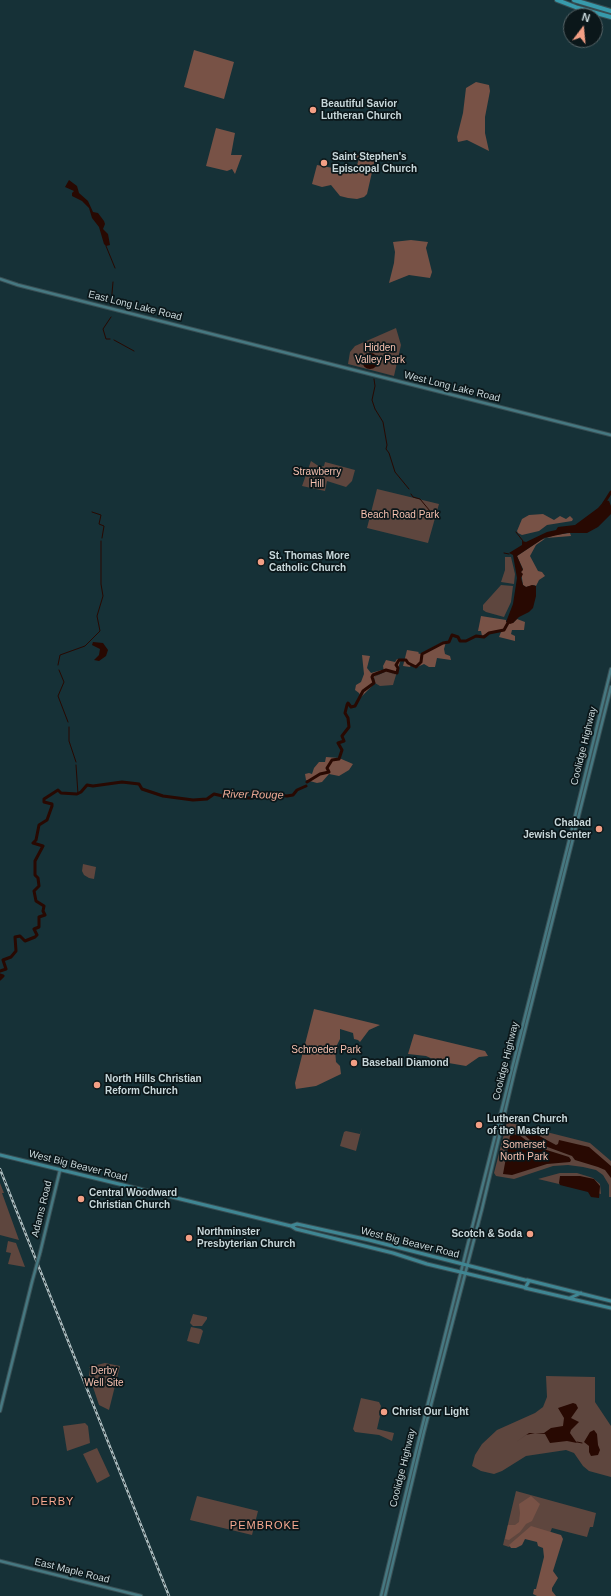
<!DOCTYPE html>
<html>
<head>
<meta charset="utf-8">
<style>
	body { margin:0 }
	#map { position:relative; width:611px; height:1596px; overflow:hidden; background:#163137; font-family:Helvetica,sans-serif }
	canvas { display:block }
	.north { position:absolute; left:563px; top:8px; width:40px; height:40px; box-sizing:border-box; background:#0b171a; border:1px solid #576467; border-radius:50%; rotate:16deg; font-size:11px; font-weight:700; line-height:16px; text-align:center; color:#c8d7da }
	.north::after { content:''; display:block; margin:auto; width:14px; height:18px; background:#f39f85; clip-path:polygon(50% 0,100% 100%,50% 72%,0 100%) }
</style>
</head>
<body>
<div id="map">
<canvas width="611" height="1596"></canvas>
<div class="north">N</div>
</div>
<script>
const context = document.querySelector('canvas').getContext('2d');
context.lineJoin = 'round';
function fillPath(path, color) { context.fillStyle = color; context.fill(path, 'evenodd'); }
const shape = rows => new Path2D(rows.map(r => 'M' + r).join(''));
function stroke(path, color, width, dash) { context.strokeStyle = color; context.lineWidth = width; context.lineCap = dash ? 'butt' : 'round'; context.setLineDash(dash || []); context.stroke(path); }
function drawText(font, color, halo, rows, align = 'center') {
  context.font = font + ' Helvetica,sans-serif'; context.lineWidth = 3.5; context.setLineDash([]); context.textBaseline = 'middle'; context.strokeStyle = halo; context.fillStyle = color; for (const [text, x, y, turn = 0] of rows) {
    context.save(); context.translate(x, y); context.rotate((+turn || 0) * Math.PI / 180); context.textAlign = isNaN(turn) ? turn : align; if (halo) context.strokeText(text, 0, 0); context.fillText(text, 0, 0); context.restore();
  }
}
const green = shape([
	[396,328,401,345,394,376,348,364,350,352,355,346],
	[311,461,320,467,324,466,325,462,355,470,352,481,346,487,327,481,325,491,302,486],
	[377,489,439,504,428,543,367,528],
	[505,557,511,557,515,574,514,584,501,582,505,570],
	[501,585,513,586,511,602,504,617,486,612,483,610,483,605],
	[387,671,396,675,393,685,380,686,375,683,374,677],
	[83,864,96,867,94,879,89,878,84,875,82,871],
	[507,1122,590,1143,611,1161,611,1197,609,1197,609,1185,603,1175,596,1170,583,1167,568,1165,553,1166,514,1179,496,1176,494,1173],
	[362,1127,356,1151,340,1146,344,1132,346,1131,360,1134],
	[560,1173,577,1173,593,1178,600,1184,601,1194,538,1179],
	[0,1183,4,1193,2,1193,19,1240,0,1235],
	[8,1241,16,1243,25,1267,8,1264,11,1253,6,1252],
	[193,1314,207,1317,207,1319,202,1326,193,1326,190,1323],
	[191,1327,201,1329,203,1331,199,1344,187,1341],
	[105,1363,120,1366,109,1410,99,1405,89,1375,90,1368,89,1367],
	[546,1376,595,1377,595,1402,611,1426,611,1477,589,1471,583,1466,574,1453,566,1450,526,1456,502,1471,494,1474,481,1471,472,1466,475,1455,482,1444,497,1430,535,1413,543,1407,547,1397],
	[361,1398,379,1402,381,1406,379,1415,380,1416,377,1429,394,1433,392,1441,379,1435,355,1432,353,1429],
	[85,1423,88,1426,90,1443,67,1451,63,1426],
	[97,1448,110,1476,97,1483,83,1454],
	[516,1491,596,1513,593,1527,590,1527,587,1537,552,1528,550,1533,532,1528,509,1547,503,1545],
	[197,1496,258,1511,252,1535,190,1520]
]);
const forest = shape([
	[194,50,234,62,224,99,184,87],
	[476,82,489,85,490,91,485,117,485,133,489,151,467,140,458,142,457,137,463,113,466,88],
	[216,128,235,133,231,155,242,155,235,174,232,169,227,171,206,166],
	[355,154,375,159,367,194,364,197,357,199,348,198,340,196,331,185,322,187,312,184,317,165,349,171,354,174,359,159,355,157],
	[411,240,428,242,426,248,432,272,430,278,409,275,389,283,394,263,395,252,393,242],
	[543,514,554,520,560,516,566,519,570,516,573,519,572,521,547,525,539,531,522,535,518,533,517,531,522,519,529,515],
	[570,533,571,536,546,538,536,545,530,556,538,571,542,572,545,576,539,580,536,586,534,585,526,587,523,585,521,572,523,569,517,556,541,540,555,535],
	[481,616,506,620,506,622,513,623,517,619,525,622,524,630,512,630,511,634,515,636,515,641,499,637,501,632,498,631,489,632,482,636,481,631,478,631],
	[443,642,446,642,444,649,445,654,450,656,451,660,437,658,435,667,429,667,424,664,415,668,411,665,410,667,403,666,407,650,419,652,418,653,420,654],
	[362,655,370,656,367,668,371,673,382,670,382,672,374,677,374,684,361,697,359,693,355,690,356,685,361,682,364,674],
	[397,659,401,659,396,675,388,671,384,672,383,666,386,660,395,662],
	[326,757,339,758,353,764,349,770,339,776,329,774,322,782,317,783,306,780,305,774,309,773,312,774,314,768,319,762,325,762],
	[314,1009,380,1025,369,1030,360,1042,358,1040,354,1039,353,1033,340,1029,340,1039,335,1049,336,1062,340,1066,341,1074,316,1086,296,1089,295,1083],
	[414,1034,485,1051,488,1056,479,1057,466,1066,437,1061,426,1056,408,1054],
	[531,1496,540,1504,532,1521,526,1524,520,1532,509,1540,505,1539,508,1525,515,1525,519,1522,520,1513,519,1504],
	[531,1526,561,1535,563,1539,553,1571,558,1578,552,1588,552,1591,556,1596,537,1596,533,1594,534,1589,536,1589,544,1557,543,1548,538,1546,537,1542,525,1539,522,1545,516,1548,511,1548,509,1545]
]);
const water = shape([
	[69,180,77,186,79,193,88,201,93,212,98,213,104,221,105,224,103,229,108,234,110,245,106,246,104,244,99,227,92,218,89,208,82,201,72,196,72,193,74,191,65,187],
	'362 361a8 8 0 1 1 16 0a8 8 0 1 1-16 0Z',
	[605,500,609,501,611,506,611,514,598,527,587,533,567,533,544,538,517,556,523,570,521,572,523,574,521,578,523,585,526,587,532,585,536,586,536,596,533,608,529,612,519,617,513,623,510,624,506,622,513,604,517,578,513,555,509,553,522,545,522,541,526,542,547,532,556,530,558,527,575,525,598,508],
	[93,642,103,643,108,650,106,656,99,661,94,660,99,655,100,649,92,645],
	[521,1130,532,1132,556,1145,558,1144,559,1140,589,1147,611,1166,611,1178,605,1170,598,1167,575,1160,572,1156,531,1141,522,1133],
	[513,1134,519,1135,534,1146,569,1157,571,1160,570,1162,547,1164,512,1175,503,1174,510,1136],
	[560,1176,580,1176,594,1179,600,1186,599,1198,591,1197,588,1192,560,1185,559,1183],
	[573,1403,576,1404,578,1408,571,1418,579,1422,571,1430,570,1433,577,1443,567,1441,550,1443,545,1434,535,1433,526,1435,516,1442,529,1433,544,1433,551,1428,563,1426,564,1418,558,1408],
	[594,1430,597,1434,598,1445,600,1450,598,1455,591,1456,589,1452,589,1446,584,1442,590,1432]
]);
const stream = shape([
	[106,246,115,268],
	[111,305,113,282],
	[110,339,106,339,103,329,111,317],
	[114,340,134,351],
	[374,379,375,386,372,400,375,409,383,422,387,445,386,449,389,453,395,472,409,489],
	[411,494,413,497,420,499,435,517],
	[92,512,101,515,99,524,104,526,102,538],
	[516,532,523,541],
	[504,553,509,554],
	[58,665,60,655,85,646,100,631,97,616,103,596,101,584,101,541],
	[59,670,64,682,58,696,68,722],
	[69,727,69,741,76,762],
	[76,765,78,794],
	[577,1442,582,1443]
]);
const river = shape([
	[604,503,611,492],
	[307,782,320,774,329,772,327,768,332,760,339,759,342,750,338,743,344,741,342,736,349,727,348,718,345,713,347,705,348,703,351,707,355,706,363,691,374,683,372,677,373,675,386,670,397,673,398,668,396,665,399,660,406,660,408,663,416,667,421,662,422,654,443,643,449,642,452,635,458,637,460,641,466,641,476,636,484,637,489,633,504,630,509,621],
	[0,971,6,969,3,960,11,957,16,951,15,937,20,936,25,941,35,937,37,935,34,929,39,927,39,917,45,915,43,911,44,906,36,901,34,891,39,886,38,878,35,875,35,861,43,846,33,843,36,840,39,825,47,820,52,806,52,804,44,802,44,799,58,790,61,793,77,794,81,792,87,785,93,786,122,782,139,784,142,789,163,796,193,800,207,799,214,794,227,797,250,798,276,795,287,796,293,795,297,790,306,786],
	[0,975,3,976,0,979]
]);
const secondary = shape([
	[0,279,18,285,611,435],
	[40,1253,60,1170],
	[0,1411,32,1282],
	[0,1561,141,1596],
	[381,1596,417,1447,568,845,611,669],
	[385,1596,424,1432,482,1209,514,1074,611,687]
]);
const primary = shape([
	[0,1155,291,1226,296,1229,393,1253,427,1264,523,1287],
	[291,1226,297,1224,369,1240,525,1280],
	[527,1280,611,1301],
	[529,1281,525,1288,611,1308],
	[570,1298,581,1293]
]);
const motorway = shape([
	[557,0,578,8,611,17],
	[574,0,611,11]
]);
const rail = shape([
	[0,1169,169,1596]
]);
const secondaryBridge = shape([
	[32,1282,40,1253]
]);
const markers = [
	[313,110,4,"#f39f85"],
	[324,163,4,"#f39f85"],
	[261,562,4,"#f39f85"],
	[599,829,4,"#f39f85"],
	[354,1063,4,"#f39f85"],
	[97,1085,4,"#f39f85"],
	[479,1125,4,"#f39f85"],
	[81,1199,4,"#f39f85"],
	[530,1234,4,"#f39f85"],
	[189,1238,4,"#f39f85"],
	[384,1412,4,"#f39f85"]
];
const poiNames = [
	["Beautiful Savior",321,104],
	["Lutheran Church",321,116],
	["Saint Stephen's",332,157],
	["Episcopal Church",332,169],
	["St. Thomas More",269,556],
	["Catholic Church",269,568],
	["Chabad",591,823,"right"],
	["Jewish Center",591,835,"right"],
	["Baseball Diamond",362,1063],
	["North Hills Christian",105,1079],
	["Reform Church",105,1091],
	["Lutheran Church",487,1119],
	["of the Master",487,1131],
	["Central Woodward",89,1193],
	["Christian Church",89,1205],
	["Northminster",197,1232],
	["Presbyterian Church",197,1244],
	["Scotch & Soda",522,1234,"right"],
	["Christ Our Light",392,1412]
];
const streetNames = [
	["East Long Lake Road",135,306,14],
	["West Long Lake Road",452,387,14],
	["Coolidge Highway",584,746,-76],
	["Coolidge Highway",506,1061,-76],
	["West Big Beaver Road",78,1166,14],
	["Adams Road",42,1209,-76],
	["West Big Beaver Road",410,1243,14],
	["Coolidge Highway",403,1468,-76],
	["East Maple Road",72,1571,14]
];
const parkNames = [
	["Hidden",380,348],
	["Valley Park",380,360],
	["Strawberry",317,472],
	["Hill",317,484],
	["Beach Road Park",400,515],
	["Schroeder Park",326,1050],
	["Somerset",524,1145],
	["North Park",524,1157],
	["Derby",104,1371],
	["Well Site",104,1383]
];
const waterNames = [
	["River Rouge",253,795,1]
];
const neighbourhoodNames = [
	["DERBY",53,1502],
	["PEMBROKE",265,1526]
];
fillPath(green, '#5e463e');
fillPath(forest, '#785246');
fillPath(water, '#280902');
stroke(stream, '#280902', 1);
stroke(river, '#280902', 3);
stroke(secondary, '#384e53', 4.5);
stroke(primary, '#384e53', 5);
stroke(motorway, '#384e53', 6);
stroke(secondary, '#467881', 2.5);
stroke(primary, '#3f8693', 3);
stroke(motorway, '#379aab', 4);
stroke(rail, '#acbdc0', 2.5);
stroke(rail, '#0b171a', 1, [3]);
stroke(secondaryBridge, '#384e53', 4.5, []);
stroke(secondaryBridge, '#467881', 2.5);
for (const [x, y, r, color] of markers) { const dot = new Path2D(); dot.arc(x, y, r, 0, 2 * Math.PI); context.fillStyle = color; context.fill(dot); stroke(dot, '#0b171a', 1.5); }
drawText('bold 10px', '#c8d7da', '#0b171a', poiNames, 'left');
drawText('10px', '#c8d7da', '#0b171a', streetNames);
drawText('10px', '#f8c1b0', '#0b171a', parkNames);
drawText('italic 11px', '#efab97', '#0b171a', waterNames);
context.letterSpacing = '1px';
drawText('11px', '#f8a991', '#0b171a', neighbourhoodNames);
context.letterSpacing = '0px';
</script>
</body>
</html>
